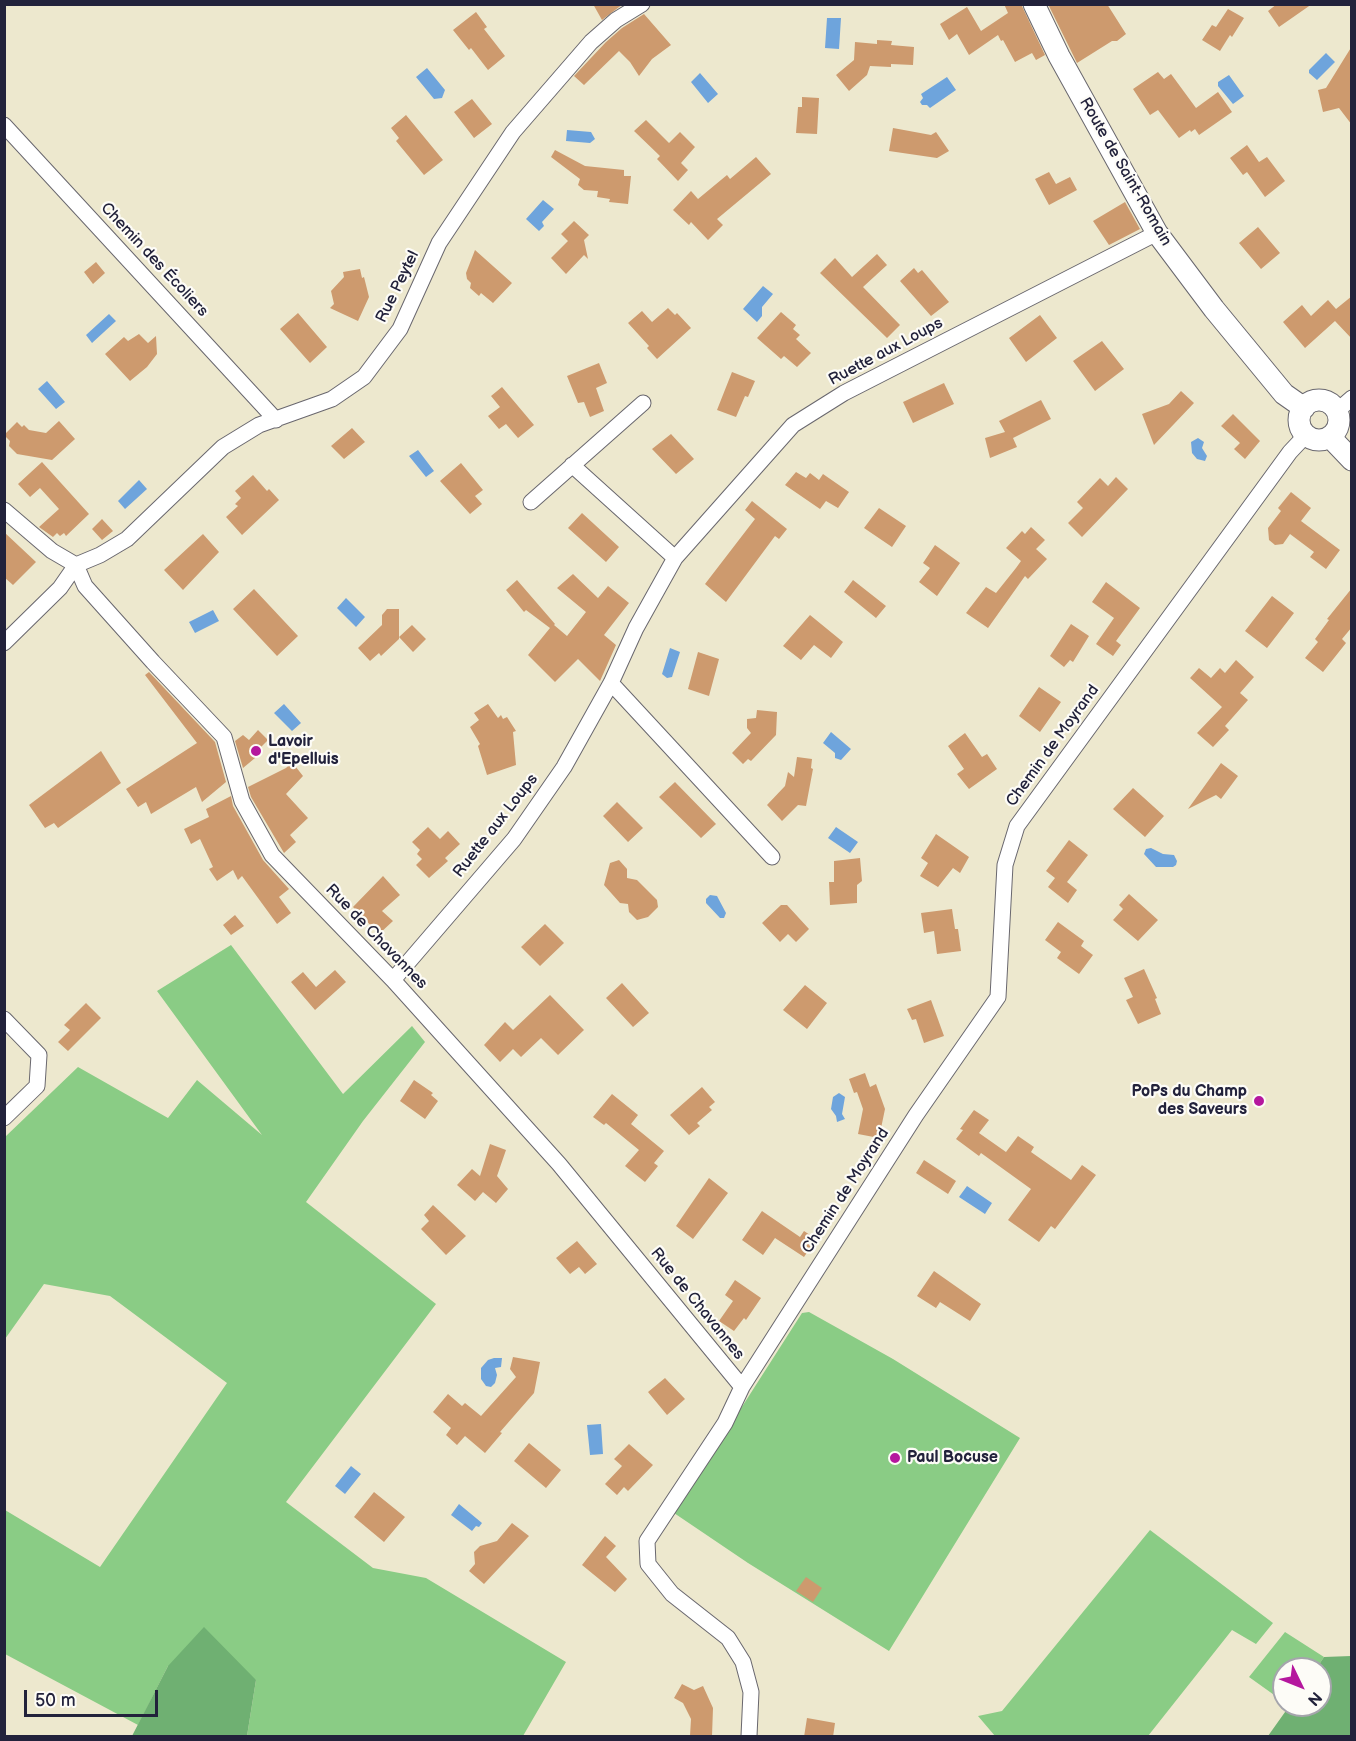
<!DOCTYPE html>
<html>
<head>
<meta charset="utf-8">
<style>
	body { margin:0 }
	#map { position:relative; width:1356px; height:1741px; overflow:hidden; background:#ede8ce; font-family:"Balsamiq Sans",sans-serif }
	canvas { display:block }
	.frame { position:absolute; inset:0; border:6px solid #22223b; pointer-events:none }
	.north { position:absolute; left:1272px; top:1657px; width:60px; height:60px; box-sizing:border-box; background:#fdfcf7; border:2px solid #a5a5ac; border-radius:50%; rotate:133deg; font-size:16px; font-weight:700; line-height:24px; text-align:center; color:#22223b }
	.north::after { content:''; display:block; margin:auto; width:21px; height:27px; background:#b5179e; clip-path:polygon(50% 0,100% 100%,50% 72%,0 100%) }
	.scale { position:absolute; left:24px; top:1690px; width:134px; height:27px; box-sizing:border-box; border:3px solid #22223b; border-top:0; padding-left:8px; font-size:18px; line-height:21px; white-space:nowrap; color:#22223b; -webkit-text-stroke:4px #fdfcf7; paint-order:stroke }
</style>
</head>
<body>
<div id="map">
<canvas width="1356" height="1741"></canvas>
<div class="frame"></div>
<div class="north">N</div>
<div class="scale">50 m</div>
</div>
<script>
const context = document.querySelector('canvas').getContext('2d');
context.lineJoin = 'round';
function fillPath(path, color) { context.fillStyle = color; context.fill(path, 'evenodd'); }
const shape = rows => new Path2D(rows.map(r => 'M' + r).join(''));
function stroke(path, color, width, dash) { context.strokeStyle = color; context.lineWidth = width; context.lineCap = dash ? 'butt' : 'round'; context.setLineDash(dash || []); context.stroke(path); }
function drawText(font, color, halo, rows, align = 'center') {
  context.font = font + ' "Balsamiq Sans",sans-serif'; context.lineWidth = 4.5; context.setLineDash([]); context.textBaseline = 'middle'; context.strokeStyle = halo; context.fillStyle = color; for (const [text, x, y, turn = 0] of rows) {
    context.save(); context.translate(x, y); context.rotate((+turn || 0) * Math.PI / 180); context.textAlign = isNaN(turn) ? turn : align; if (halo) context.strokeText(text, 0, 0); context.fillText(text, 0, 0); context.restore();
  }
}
const green = shape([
	[231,945,343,1094,412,1026,425,1042,363,1121,306,1202,436,1304,286,1502,373,1568,426,1578,566,1662,523,1736,247,1736,256,1680,168,1666,138,1725,5,1654,5,1510,100,1567,227,1383,110,1296,44,1284,5,1339,5,1137,78,1067,168,1118,197,1080,262,1135,157,991],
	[809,1312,893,1359,1020,1438,889,1651,748,1563,674,1513,802,1313],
	[1150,1530,1273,1623,1256,1644,1232,1630,1148,1736,995,1736,978,1716,1002,1711],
	[1285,1632,1324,1657,1316,1669,1284,1669,1284,1702,1249,1677]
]);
const forest = shape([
	[204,1627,256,1680,247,1736,132,1736,168,1666],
	[1351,1656,1351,1736,1268,1736,1290,1705,1320,1705,1320,1669,1316,1669,1324,1657]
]);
const water = shape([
	[827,18,841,18,839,49,825,48],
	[1326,53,1335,62,1317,80,1309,73,1309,70],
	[427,68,445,90,442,98,434,99,416,77],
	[700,73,718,94,708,103,691,82],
	[1229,75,1244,96,1233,104,1218,86,1218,82],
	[947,77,956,90,930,108,927,105,922,105,920,102,923,98,921,94],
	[567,130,591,132,595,139,590,143,566,141],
	[543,200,554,209,542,222,544,226,539,231,526,219],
	[763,286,773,294,762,307,762,316,757,322,743,309],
	[109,314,116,321,92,343,86,335],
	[47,381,65,402,56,409,38,389],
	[1198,438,1204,442,1202,448,1207,456,1205,461,1197,459,1192,453,1191,442],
	[418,450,434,471,426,477,409,456],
	[139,480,147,489,125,509,118,501],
	[346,598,365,617,356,627,337,608],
	[213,610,219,621,195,633,189,622],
	[670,648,680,652,672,677,667,678,662,674],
	[284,704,301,723,292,731,274,713],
	[831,732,851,749,841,760,835,758,835,753,823,743],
	[836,827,858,842,850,853,828,838],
	[1151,848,1163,854,1174,855,1177,861,1176,865,1173,867,1156,867,1144,854,1146,849],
	[710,895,717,896,726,913,724,918,720,918,706,903,706,899],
	[839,1093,845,1097,842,1114,845,1119,837,1122,836,1116,831,1109,833,1097],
	[967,1186,992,1203,985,1214,959,1197],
	[494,1358,502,1358,501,1367,495,1368,497,1375,495,1383,491,1387,486,1386,481,1379,481,1368,488,1360],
	[601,1424,603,1454,590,1455,587,1425],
	[351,1466,361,1474,345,1494,335,1486],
	[459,1504,482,1523,479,1527,476,1526,472,1531,451,1515]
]);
const building = shape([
	[593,4,623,4,602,20],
	[1004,4,1021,4,1045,55,1036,60,1032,53,1015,62,1003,40,1001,41,998,35,969,55,957,34,949,40,940,24,967,7,981,31,1008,13],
	[1048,4,1107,4,1126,34,1117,41,1112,41,1077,63],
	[1277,4,1312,4,1279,27,1268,11],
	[1228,9,1244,18,1232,37,1230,35,1220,51,1202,40,1212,25,1216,27],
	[476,12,487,27,484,29,505,56,488,70,471,48,469,50,453,30],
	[644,14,671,45,652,59,639,76,630,62,619,51,584,85,574,76,606,42,622,28],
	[877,40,892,41,891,45,914,47,913,65,891,64,891,67,870,66,867,75,849,91,836,75,854,60,855,42,877,44],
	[1352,46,1352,125,1339,108,1323,112,1318,90,1326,88],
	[1158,72,1164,79,1171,74,1196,108,1218,92,1232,112,1199,135,1195,129,1191,132,1190,130,1179,138,1158,110,1150,115,1133,89],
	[802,97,819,98,817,134,796,133,798,107,802,107],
	[472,99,492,124,474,138,454,112],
	[406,115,443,160,424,175,396,141,399,138,391,128],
	[646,120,669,143,680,132,695,147,681,163,688,170,678,181,657,159,660,156,634,131],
	[893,128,931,135,936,132,949,151,937,158,889,151],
	[1247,145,1259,162,1267,157,1285,181,1265,197,1247,172,1243,175,1230,158],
	[555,150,585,166,624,170,624,176,631,176,628,204,609,202,610,199,597,197,598,191,584,190,578,185,580,179,551,157],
	[756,157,771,174,717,219,723,225,708,240,691,222,689,225,673,210,691,191,698,199,727,175,730,179],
	[1049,172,1056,184,1070,177,1077,190,1049,205,1035,179],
	[1125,202,1140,229,1109,245,1093,221],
	[574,221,589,235,584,240,588,259,584,255,566,274,551,258,568,241,561,234],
	[1258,227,1280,253,1261,269,1239,243],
	[475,250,512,283,493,303,481,293,479,296,470,288,471,283,467,279,466,273],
	[877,254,887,265,863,287,900,325,887,338,820,273,835,258,852,277],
	[96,262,105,273,93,284,84,272],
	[914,268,918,273,922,270,949,302,931,316,900,281],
	[360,269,362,278,364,277,369,297,358,321,330,308,334,304,331,291,344,277,343,272],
	[1352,296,1352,339,1335,321,1305,348,1283,322,1302,305,1311,316,1328,300,1336,309],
	[668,308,675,315,677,313,691,328,657,359,647,348,649,346,628,323,642,311,652,322],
	[781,312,796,325,793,329,800,335,796,339,811,353,797,367,784,356,781,359,757,338],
	[298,313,327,347,310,363,280,329],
	[1040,315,1057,338,1026,362,1009,338],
	[139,334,148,343,156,336,157,354,147,367,130,381,105,354,124,337,128,341],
	[1102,341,1124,369,1095,391,1073,361],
	[599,363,607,383,596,388,604,411,590,417,584,402,578,403,567,376],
	[732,372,755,381,748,397,745,396,736,417,717,410],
	[944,383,954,404,913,423,903,402],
	[502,387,534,425,518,438,506,424,499,429,488,416,500,407,491,396],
	[1181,391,1194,403,1154,445,1142,414,1169,404],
	[1041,400,1051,419,1013,438,1017,447,990,458,985,438,1005,432,999,421],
	[1233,414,1260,441,1245,459,1234,449,1240,443,1221,426],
	[59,421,75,439,52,460,17,454,9,446,10,441,4,435,17,422,22,427,24,425,29,430,46,433],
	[352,428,365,442,344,459,331,446],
	[671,434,694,459,676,474,652,449],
	[42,462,89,514,66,536,64,533,60,536,57,533,53,537,39,527,59,509,40,488,30,497,18,484],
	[461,463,483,490,475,496,482,504,470,514,440,481],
	[796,472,806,478,810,473,819,480,823,474,849,492,838,508,826,501,820,509,785,485],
	[253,475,267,491,269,489,279,500,242,535,226,517,238,506,235,504,241,498,235,491],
	[1116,477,1128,489,1082,537,1068,523,1083,508,1077,502,1100,478,1108,486],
	[1291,492,1311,508,1301,521,1340,550,1326,569,1310,557,1314,552,1290,534,1283,544,1275,545,1269,540,1268,528,1281,511,1278,508],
	[752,501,787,529,779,539,775,536,726,602,705,584,755,519,745,510],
	[879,508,906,526,892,547,864,528],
	[582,513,619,547,606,562,568,528],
	[102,519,113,531,102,540,92,529],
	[1031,527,1045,540,1036,549,1047,559,1028,579,1025,576,988,628,966,613,986,587,996,593,1016,568,1021,561,1006,548,1022,531,1025,534],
	[4,532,36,562,13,585,4,577],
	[203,534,219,552,183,590,164,570],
	[935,545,960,563,937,596,919,582,930,568,923,563],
	[573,574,598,598,608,586,629,603,604,635,616,645,600,681,578,659,555,682,528,655,550,628,526,610,524,612,506,590,517,580,555,624,554,625,567,636,586,612,557,588],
	[853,580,886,606,876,618,844,592],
	[1106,582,1140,608,1116,641,1121,645,1113,656,1096,644,1114,618,1092,602],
	[1352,588,1352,627,1342,639,1346,643,1323,672,1305,658,1318,642,1315,639,1329,620,1327,619],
	[254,589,298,636,277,656,233,609],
	[1272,596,1294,613,1267,648,1245,631],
	[387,609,399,609,399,639,381,656,379,653,370,661,358,648,382,625,382,615],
	[810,615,843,642,831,658,814,645,801,660,783,646],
	[1071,624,1089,636,1073,662,1070,660,1064,667,1050,656],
	[412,625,426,639,413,652,399,637],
	[698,652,719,659,709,696,688,689],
	[1236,660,1254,677,1240,693,1248,700,1225,726,1229,730,1213,747,1197,733,1222,707,1190,678,1199,668,1211,678,1220,668,1225,673],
	[149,672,215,742,226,782,202,802,196,787,151,814,146,802,138,807,126,789,197,743,145,675],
	[1039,687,1061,702,1040,732,1019,716],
	[488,704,498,718,501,715,503,719,507,717,516,731,513,732,516,765,487,775,478,746,480,744,470,727,479,720,474,713],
	[757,710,777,712,776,735,751,761,748,759,743,764,732,753,751,733,747,728,747,719,756,718],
	[258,730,268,740,258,750,261,753,243,768,235,741,243,735,249,740],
	[965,733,982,757,987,754,997,769,969,789,957,774,964,769,948,746],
	[101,751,121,783,58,828,54,823,45,828,29,805],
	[797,757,812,759,811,768,813,769,806,806,798,805,782,821,767,805,785,786,788,772,794,777],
	[292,762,303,776,286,794,308,818,290,835,296,842,284,853,251,797,248,787,286,768],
	[1221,763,1238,776,1221,799,1216,795,1188,809],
	[675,782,716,824,701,838,659,797],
	[1133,788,1164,816,1145,837,1113,809],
	[231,796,233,806,263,860,289,889,279,897,291,913,277,924,242,876,238,880,233,870,217,881,209,869,213,867,200,839,191,844,184,829,209,817,206,809],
	[617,802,643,828,628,842,603,816],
	[428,827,440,839,448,831,460,844,445,858,448,861,429,878,416,865,422,859,417,854,420,850,412,842],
	[936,834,969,857,960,873,953,868,938,887,920,876,928,863,921,858],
	[1069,840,1088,855,1067,882,1077,890,1068,903,1048,887,1055,878,1046,871],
	[860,858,862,881,857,885,857,903,830,905,829,882,834,882,834,861],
	[619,860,627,869,627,878,637,880,657,900,658,907,648,917,637,920,629,912,628,904,620,903,604,885,610,863],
	[383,876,400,895,382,911,393,921,379,934,353,907],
	[1129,894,1158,920,1138,941,1113,920,1123,909,1119,905],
	[781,905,787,905,809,929,796,942,788,934,780,942,762,923],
	[952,909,955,929,958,929,961,951,937,954,934,931,924,933,921,913],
	[235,915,244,926,231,935,223,925],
	[1058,922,1084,941,1081,946,1093,955,1079,974,1057,958,1061,952,1045,940],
	[545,924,564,943,540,966,521,947],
	[1144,969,1157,998,1155,999,1161,1014,1138,1024,1126,1000,1133,997,1124,978],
	[335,970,346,982,315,1010,291,982,303,972,316,987],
	[622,983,649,1013,633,1027,606,998],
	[805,985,827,1003,807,1029,783,1010],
	[550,995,584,1030,558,1055,541,1038,521,1057,513,1049,500,1062,484,1045,505,1022,513,1030],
	[931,1000,944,1036,924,1043,916,1019,912,1020,907,1009],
	[86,1003,101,1018,68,1051,58,1042,70,1030,64,1025],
	[865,1073,870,1087,876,1084,885,1109,879,1138,858,1134,863,1109,857,1092,854,1093,849,1079],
	[414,1080,433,1093,431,1095,438,1101,425,1119,400,1101],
	[702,1087,715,1102,709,1107,712,1110,697,1123,700,1126,689,1135,670,1115],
	[612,1094,638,1115,631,1124,664,1151,654,1163,658,1166,645,1182,625,1166,639,1150,606,1123,604,1125,593,1117],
	[974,1110,989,1120,979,1133,1006,1152,1018,1136,1034,1147,1031,1152,1071,1180,1082,1165,1096,1175,1055,1229,1051,1226,1039,1242,1008,1220,1031,1189,981,1153,979,1156,956,1139,963,1130,960,1129],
	[490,1144,506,1150,497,1176,508,1189,496,1203,483,1192,475,1201,457,1185,472,1169,480,1176],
	[924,1160,956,1181,948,1194,916,1173],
	[709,1178,728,1193,693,1239,676,1226],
	[433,1205,466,1236,446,1255,421,1229,429,1221,424,1215],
	[762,1211,800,1237,804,1231,816,1239,804,1257,775,1238,763,1255,742,1240],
	[577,1241,597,1264,585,1274,579,1267,570,1274,556,1258],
	[934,1271,981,1304,970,1321,940,1302,936,1308,917,1296],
	[735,1280,761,1298,746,1320,744,1318,734,1331,719,1321,733,1301,725,1295],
	[513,1357,540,1362,534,1393,500,1432,502,1433,485,1453,465,1436,457,1445,446,1435,451,1428,433,1412,448,1394,462,1406,465,1403,481,1416,516,1377,510,1369],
	[665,1378,685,1399,667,1415,648,1392],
	[529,1443,561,1470,546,1488,514,1461],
	[629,1444,653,1465,628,1491,624,1487,617,1495,605,1484,622,1466,614,1459],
	[374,1492,405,1517,384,1542,354,1517],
	[512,1523,529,1536,484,1584,469,1571,475,1564,474,1552,480,1546,497,1541],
	[605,1536,616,1546,606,1557,627,1579,615,1592,582,1565],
	[806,1577,822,1588,813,1602,796,1591],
	[682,1684,694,1690,703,1686,713,1708,712,1736,690,1736,691,1719,683,1703,674,1698],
	[807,1718,835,1723,833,1737,804,1737]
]);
const minor = shape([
	[4,125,276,420],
	[1337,411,1352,398],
	[572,465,675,558],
	[531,502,643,403],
	[4,510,52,551,76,565,85,586,153,662,224,737,242,801,272,855,393,980,559,1164,742,1387],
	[76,565,100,555,127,539,223,447,259,425,332,399,364,377,400,329,439,243,513,132,591,42,616,20,642,4],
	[4,643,60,588,76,565],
	[611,683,772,857],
	[393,980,514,839,564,767,611,683,636,628,675,558,793,425,844,393,1157,233],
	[4,1019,39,1055,37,1086,4,1118],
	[749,1736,751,1692,743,1662,728,1638,672,1594,648,1564,647,1541,725,1423,742,1387,916,1115,998,997,1005,865,1017,826,1290,452,1306,435]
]);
const secondary = shape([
	[1034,4,1059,56,1157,233,1214,309,1284,394,1304,408],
	'1299 420a20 20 0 1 1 40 0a20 20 0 1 1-40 0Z',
	[1330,437,1352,460]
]);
const markers = [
	[256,751,6,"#b5179e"],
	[1259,1101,6,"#b5179e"],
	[895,1458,6,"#b5179e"]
];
const streetNames = [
	["Route de Saint-Romain",1125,172,60],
	["Chemin des Écoliers",154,260,47],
	["Rue Peytel",398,287,-64],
	["Ruette aux Loups",886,352,-28],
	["Chemin de Moyrand",1053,746,-54],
	["Ruette aux Loups",496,826,-52],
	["Rue de Chavannes",376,937,46],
	["Chemin de Moyrand",846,1191,-57],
	["Rue de Chavannes",697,1304,51]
];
const poiNames = [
	["Lavoir",268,742],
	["d'Epelluis",268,760],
	["PoPs du Champ",1247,1092,"right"],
	["des Saveurs",1247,1110,"right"],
	["Paul Bocuse",907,1458]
];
fillPath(green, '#8acc85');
fillPath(forest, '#6fb072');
fillPath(water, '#6ea4dc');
fillPath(building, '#cd9a6e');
stroke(minor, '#69676e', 17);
stroke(secondary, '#69676e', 23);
stroke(minor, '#fff', 15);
stroke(secondary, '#fff', 21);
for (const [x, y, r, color] of markers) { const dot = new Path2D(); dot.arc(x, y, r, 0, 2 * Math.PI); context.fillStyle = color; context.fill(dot); stroke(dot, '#fdfcf7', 2); }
drawText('16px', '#22223b', '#fdfcf7', streetNames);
drawText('bold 16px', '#22223b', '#fdfcf7', poiNames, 'left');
</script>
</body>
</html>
